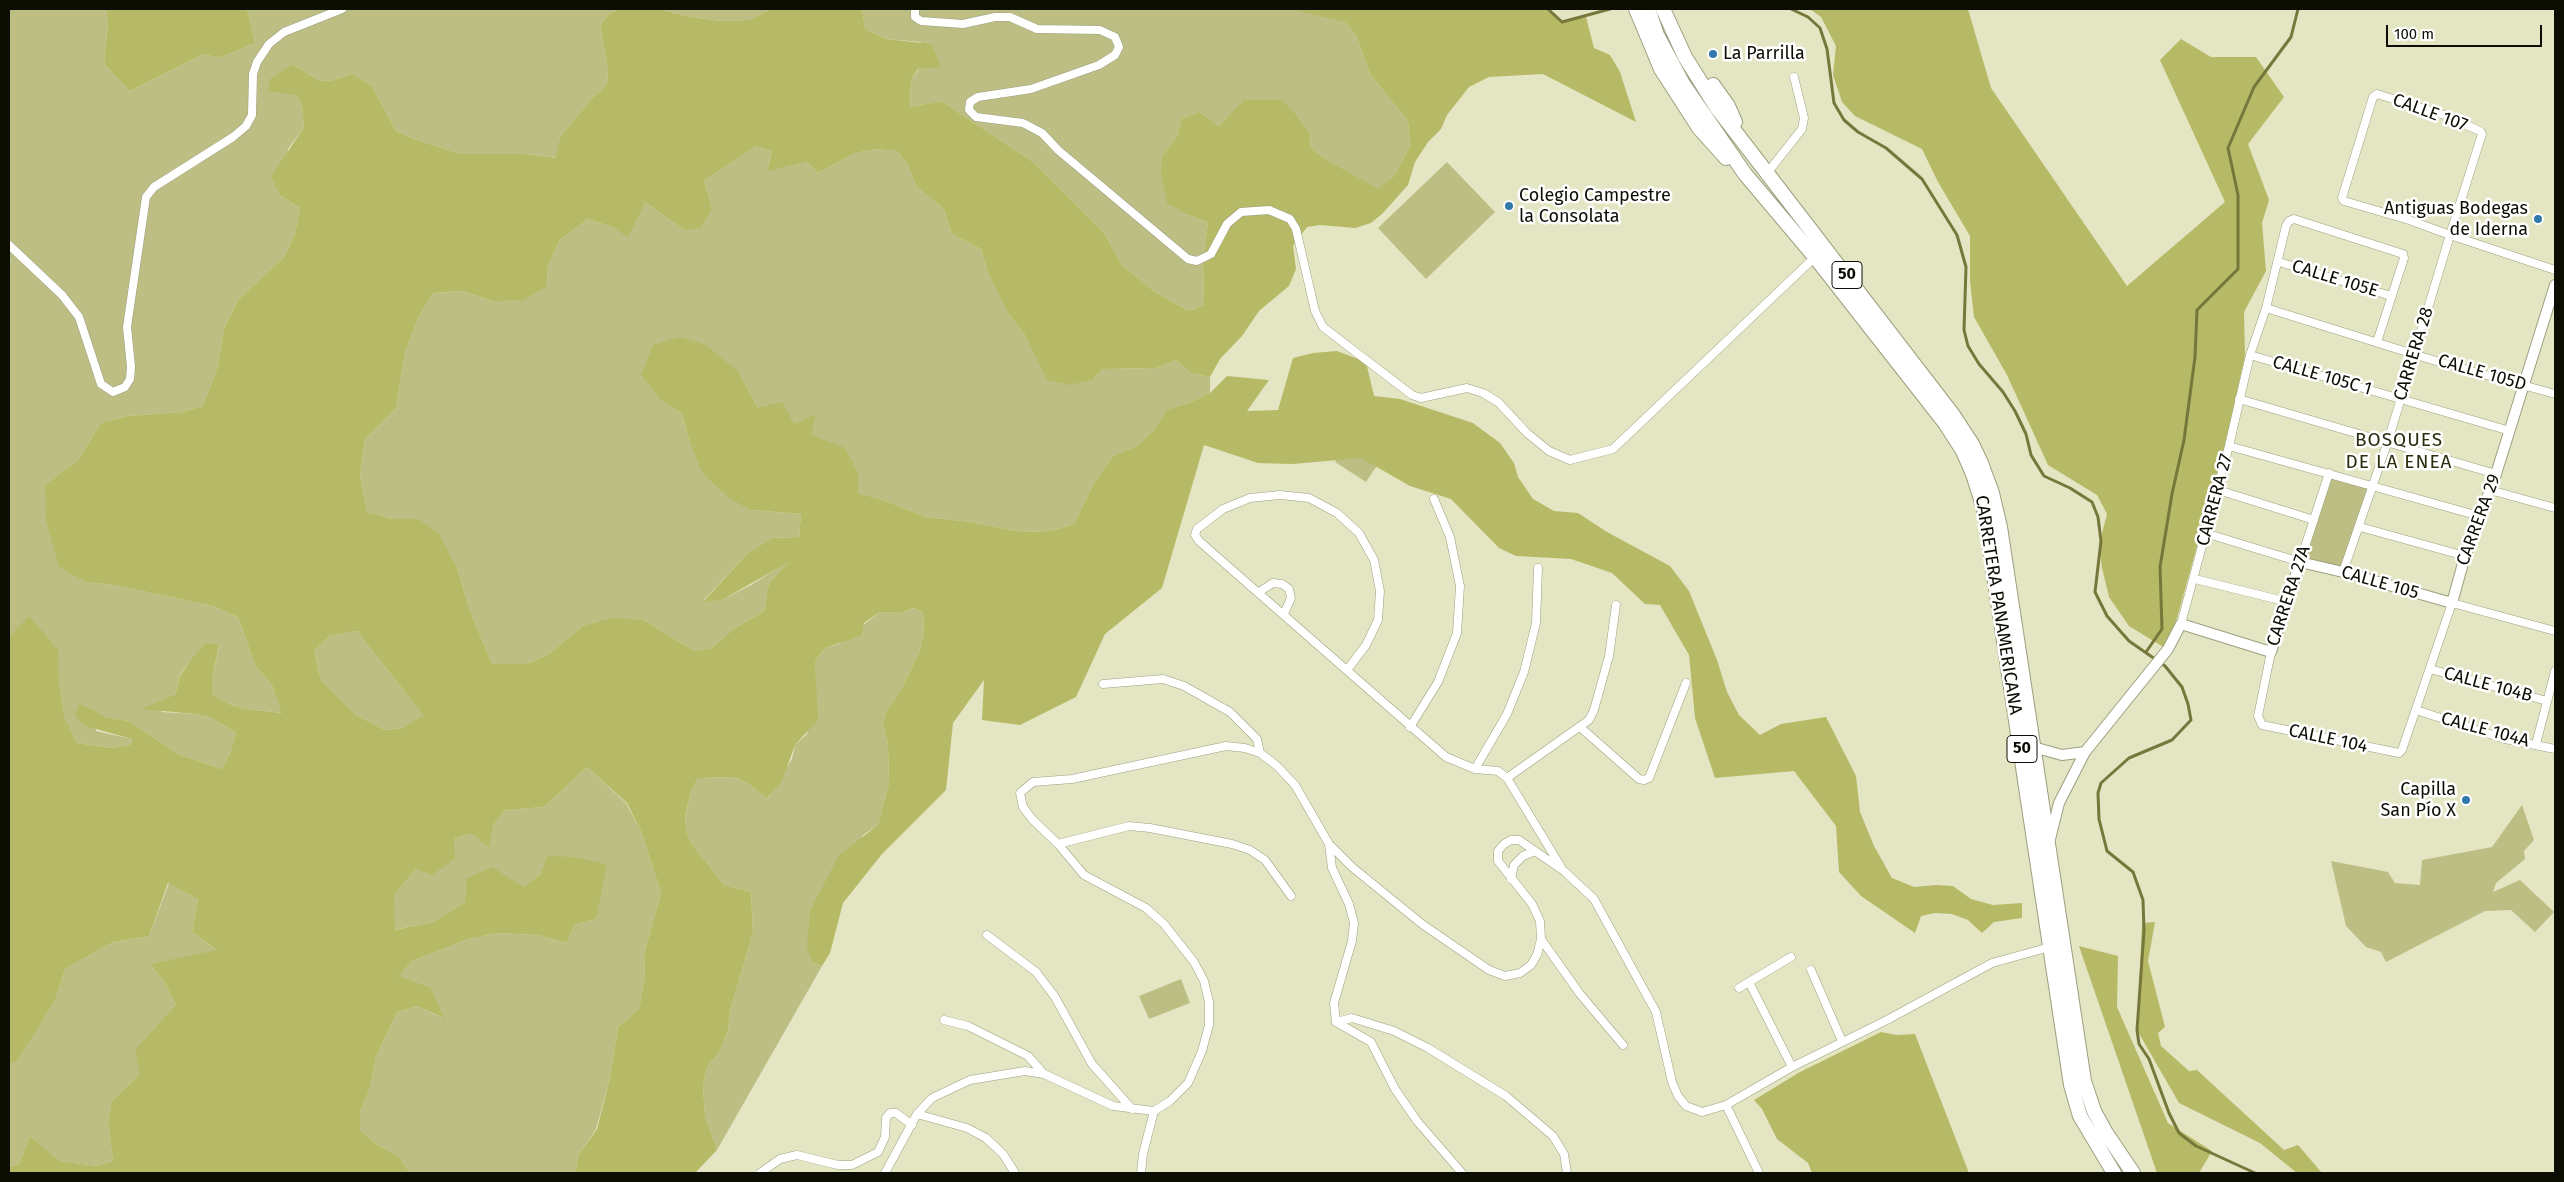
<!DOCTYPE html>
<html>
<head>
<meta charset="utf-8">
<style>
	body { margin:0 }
	#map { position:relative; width:2564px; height:1182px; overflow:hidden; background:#e4e6c3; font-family:"Fira Sans",sans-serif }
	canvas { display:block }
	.frame { position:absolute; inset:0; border:10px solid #0d0e03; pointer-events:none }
	.scale { position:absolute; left:2386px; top:25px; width:156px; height:22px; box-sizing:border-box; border:2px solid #0d0e03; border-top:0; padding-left:6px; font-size:15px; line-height:18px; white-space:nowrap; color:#0d0e03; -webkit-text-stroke:4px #fff; paint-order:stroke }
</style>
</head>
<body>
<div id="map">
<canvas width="2564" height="1182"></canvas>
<div class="frame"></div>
<div class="scale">100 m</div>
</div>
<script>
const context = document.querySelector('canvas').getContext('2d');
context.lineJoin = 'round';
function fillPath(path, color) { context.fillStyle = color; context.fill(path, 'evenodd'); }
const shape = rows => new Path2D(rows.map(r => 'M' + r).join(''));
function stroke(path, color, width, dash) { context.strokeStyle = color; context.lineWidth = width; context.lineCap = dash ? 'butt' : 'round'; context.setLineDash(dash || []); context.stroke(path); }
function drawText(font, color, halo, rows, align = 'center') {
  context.font = font + ' "Fira Sans",sans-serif'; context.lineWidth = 5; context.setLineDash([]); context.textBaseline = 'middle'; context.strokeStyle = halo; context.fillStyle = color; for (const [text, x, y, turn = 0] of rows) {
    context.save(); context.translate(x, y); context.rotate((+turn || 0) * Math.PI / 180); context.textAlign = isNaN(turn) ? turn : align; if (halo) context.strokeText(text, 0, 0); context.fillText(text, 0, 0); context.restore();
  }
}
const green = shape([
	[9,9,106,9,108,23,104,64,130,91,203,54,219,58,255,43,247,9,620,9,610,13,600,25,608,70,607,85,593,97,560,137,557,158,526,154,461,154,414,139,396,131,372,86,353,74,330,81,318,80,292,64,296,95,302,106,304,127,288,149,281,196,300,208,295,234,285,256,239,299,224,328,218,366,203,406,183,412,127,416,101,423,78,460,45,485,86,582,114,585,213,606,238,617,255,665,272,685,283,713,246,709,231,705,212,694,212,678,219,646,192,658,180,675,175,695,161,712,196,714,212,718,236,733,230,753,222,769,178,754,129,721,105,717,94,710,96,731,132,739,131,745,110,748,77,743,65,720,59,682,57,650,9,633],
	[659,9,771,9,750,20,721,21,691,17],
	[862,9,1290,9,1333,18,1345,22,1356,35,1370,74,1408,121,1410,147,1394,176,1378,190,1327,160,1311,148,1309,132,1295,113,1231,114,1219,126,1200,112,1182,118,1177,136,1162,156,1186,214,1208,222,1203,261,1204,305,1189,311,1155,292,1122,265,1104,233,1033,162,941,101,910,107,911,80,919,69,921,42,886,39,865,29],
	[756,146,772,151,767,170,807,162,818,173,855,153,876,149,897,151,908,165,916,186,944,209,952,234,981,249,989,275,1008,313,1025,335,1037,356,1093,379,1103,369,1156,368,1176,360,1191,373,1210,377,1210,393,1189,403,1168,410,1154,430,1137,446,1113,456,1094,483,1074,524,1051,531,1022,532,970,522,926,517,886,501,857,493,858,473,811,435,794,425,758,408,738,371,661,400,682,414,689,439,751,510,801,514,799,537,772,538,748,553,703,601,722,600,751,585,791,560,769,583,764,611,732,630,712,648,694,651,644,620,583,626,546,656,526,664,492,664,470,611,457,568,419,519,392,519,367,512,360,475,365,439,396,408,405,352,418,318,433,293,463,291,493,301,547,286,548,265,560,240,588,219,613,227,645,202,684,230,712,208,704,181],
	[1447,162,1495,212,1426,279,1378,228],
	[1346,444,1378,464,1366,482,1335,462],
	[2329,473,2373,486,2343,572,2300,562],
	[913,608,923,612,924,633,919,653,901,690,887,710,883,723,888,745,889,783,878,825,863,835,812,962,822,966,717,1150,705,1116,703,1086,707,1067,720,1051,728,1030,730,1011,753,932,751,892,724,885,692,844,687,834,685,818,691,791,698,778,735,777,749,784,768,798,792,759,795,745,807,734,816,697,815,661,825,648,839,644,880,612,900,613],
	[357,631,401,687,425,715,402,728,385,730,356,715,321,680,314,651,330,636],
	[587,767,626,803,641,831,661,893,644,954,645,976,639,1009,618,1027,610,1078,596,1129,579,1154,575,1173,410,1173,399,1157,376,1144,360,1130,360,1112,370,1088,376,1057,397,1012,417,1006,443,1018,398,977,412,961,468,939,498,933,538,935,567,943,574,925,596,919,599,893,541,874,523,887,466,879,465,902,433,922,394,930,394,895,416,869,454,839,493,825,505,810,544,807],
	[2522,805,2534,840,2524,851,2525,859,2496,883,2493,892,2520,880,2554,912,2535,932,2511,910,2485,911,2386,962,2381,952,2366,947,2346,926,2331,861,2388,872,2395,883,2420,885,2422,860,2492,847],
	[169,883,198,899,192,932,218,951,150,964,165,983,176,1005,158,1026,140,1074,112,1101,108,1121,113,1161,97,1166,58,1161,30,1136,19,1164,9,1167,9,1063,16,1061,55,1001,65,969,113,942,149,936],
	[1181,979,1190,1003,1149,1019,1139,996]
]);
const forest = shape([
	[106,9,247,9,255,43,219,58,203,54,130,91,104,64,108,23],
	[620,9,659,9,691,17,721,21,750,20,771,9,862,9,865,29,886,39,932,44,941,67,918,69,911,80,910,107,941,101,1033,162,1104,233,1122,265,1155,292,1189,311,1204,305,1203,261,1208,222,1186,214,1167,203,1161,175,1162,156,1177,136,1182,118,1200,112,1219,126,1244,100,1281,100,1295,113,1309,132,1311,148,1327,160,1378,189,1394,176,1410,147,1408,121,1370,74,1356,35,1345,22,1290,9,1548,9,1562,22,1586,17,1594,48,1610,55,1620,72,1636,122,1543,74,1489,77,1469,87,1447,115,1441,129,1428,142,1415,162,1408,185,1383,213,1371,223,1355,228,1320,225,1307,227,1293,246,1296,269,1289,286,1259,311,1242,336,1220,359,1210,377,1191,373,1176,360,1156,368,1103,369,1093,379,1070,385,1047,380,1025,335,1008,313,989,275,981,249,952,234,944,209,916,186,908,165,897,151,876,149,855,153,818,173,807,162,767,171,772,151,756,146,704,181,712,208,701,228,684,230,645,202,628,237,613,227,588,219,560,240,548,265,547,286,524,300,493,301,463,291,433,293,418,318,405,352,396,408,365,439,360,475,367,512,392,519,419,519,439,534,457,568,470,611,492,664,526,664,546,656,583,626,613,618,644,620,694,651,712,648,732,630,764,611,769,583,789,562,722,600,703,602,748,553,772,538,799,537,801,514,751,510,729,498,702,472,689,439,682,414,661,400,641,375,653,345,680,337,706,345,738,371,758,408,782,402,794,424,815,415,811,435,845,448,858,473,858,493,886,501,926,517,970,522,1022,532,1051,531,1074,524,1094,483,1113,456,1137,446,1154,430,1167,410,1189,403,1210,393,1227,376,1269,380,1247,411,1278,410,1293,358,1313,353,1337,351,1366,362,1374,396,1400,399,1473,423,1500,443,1514,463,1518,477,1533,499,1554,511,1578,513,1607,532,1670,566,1689,591,1717,660,1727,692,1739,715,1760,735,1781,724,1826,717,1856,776,1860,812,1874,846,1892,878,1914,887,1936,885,1953,886,1971,899,1993,905,2022,903,2022,918,1994,922,1982,933,1968,920,1952,914,1935,913,1921,916,1915,933,1861,896,1839,872,1836,826,1794,771,1715,778,1695,718,1689,655,1660,605,1645,604,1612,573,1571,559,1516,556,1499,548,1451,499,1410,486,1361,458,1292,464,1258,463,1204,445,1162,588,1105,634,1076,697,1020,725,982,720,984,680,953,723,946,790,882,854,843,903,830,953,822,966,812,962,807,947,810,911,839,855,878,825,889,783,888,745,883,723,887,710,901,690,919,653,924,633,923,612,913,608,900,613,880,612,864,623,861,636,825,648,815,661,818,720,795,745,782,781,767,798,749,784,735,777,698,778,691,791,685,817,687,834,692,844,724,885,751,892,753,932,730,1011,728,1030,720,1051,707,1067,703,1086,705,1116,717,1150,695,1173,575,1173,579,1154,597,1129,610,1078,618,1027,639,1009,645,976,644,954,661,893,641,831,627,803,587,767,544,807,505,810,493,825,489,847,471,833,454,839,455,859,432,875,416,869,394,895,395,930,433,922,465,902,466,879,492,867,523,887,541,874,547,856,576,857,607,865,596,919,574,925,567,943,538,935,498,933,468,939,412,961,399,976,431,988,444,1018,417,1006,397,1012,376,1057,370,1088,360,1112,360,1130,376,1144,399,1157,410,1173,9,1173,9,1167,19,1164,30,1136,59,1161,97,1166,113,1161,108,1121,112,1101,140,1074,135,1050,176,1005,165,983,150,964,217,950,192,932,198,899,168,883,149,936,113,942,65,969,55,1001,16,1062,9,1063,9,633,12,634,29,616,58,650,59,682,65,719,77,743,110,748,131,745,132,739,85,726,75,716,79,704,94,710,105,717,129,721,178,754,222,769,230,753,236,733,212,718,196,714,140,709,175,695,180,676,192,658,206,643,219,645,212,678,212,694,231,705,246,709,282,713,272,685,255,665,238,617,213,606,114,585,86,582,59,567,46,521,45,485,78,460,101,423,127,416,183,412,203,406,218,366,224,328,239,299,285,256,295,234,300,208,281,196,271,177,304,127,302,106,296,95,268,91,270,79,292,64,318,80,330,81,353,74,372,86,396,131,414,139,461,154,526,154,556,158,560,137,593,97,607,85,608,70,600,25,610,13],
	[357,631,401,687,424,715,402,728,385,730,356,715,321,680,314,651,330,636],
	[1810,9,1968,9,1991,88,2127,286,2225,202,2160,60,2181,39,2211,57,2256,57,2284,97,2248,144,2269,200,2262,223,2266,271,2244,312,2245,356,2225,445,2177,618,2165,648,2129,626,2109,597,2102,568,2099,545,2107,514,2097,495,2048,465,2007,375,1974,317,1970,281,1970,236,1938,182,1922,149,1855,116,1842,102,1833,75,1836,46,1821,17],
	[2155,922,2148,961,2165,1027,2158,1033,2161,1046,2189,1071,2197,1070,2284,1150,2298,1145,2322,1173,2297,1173,2260,1143,2179,1103,2137,1030,2142,923],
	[2079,946,2118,956,2117,1007,2168,1123,2212,1151,2199,1173,2157,1173],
	[1881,1032,1897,1035,1915,1034,1969,1173,1812,1173,1808,1163,1777,1139,1762,1109,1754,1100,1800,1072]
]);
const stream = shape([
	[1548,9,1562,22,1610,9],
	[1791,9,1808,17,1820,28,1827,49,1834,103,1844,120,1858,132,1886,148,1922,179,1957,235,1966,267,1964,330,1968,346,1979,364,2003,392,2015,411,2026,434,2031,455,2044,476,2070,488,2092,502,2098,517,2101,541,2095,592,2107,616,2129,641,2165,666,2182,687,2188,704,2191,720,2172,740,2129,758,2101,783,2098,793,2099,819,2107,851,2133,872,2143,900,2144,931,2137,1030,2139,1044,2149,1059,2169,1113,2179,1133,2196,1146,2255,1173],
	[2146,652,2162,629,2160,567,2172,494,2184,440,2195,357,2197,310,2238,269,2238,195,2228,148,2254,87,2291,37,2298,9]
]);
const minor = shape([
	[915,9,915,17,921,21,963,24,995,17,1010,17,1037,29,1100,30,1115,37,1119,47,1115,55,1099,65,1031,89,978,97,970,102,969,110,976,117,1023,123,1042,133,1058,150,1188,259,1197,261,1211,254,1227,224,1241,212,1269,210,1290,219,1296,229,1315,311,1323,327,1412,395,1421,398,1467,388,1483,393,1498,402,1527,433,1549,451,1570,460,1613,449,1815,257],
	[1768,172,1802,129,1804,118,1794,77],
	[9,245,62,295,79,317,101,384,113,392,125,387,130,379,131,367,127,327,146,197,154,187,233,137,246,126,252,115,253,74,257,62,269,44,284,32,342,9],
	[2279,262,2391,296],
	[2266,308,2439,362,2555,394],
	[2250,355,2510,431],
	[2239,399,2496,474],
	[2229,446,2479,516],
	[2218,490,2314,520],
	[2490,490,2555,508],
	[2360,527,2465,556],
	[2205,533,2300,562,2329,473],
	[2343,572,2388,441,2450,235,2482,134,2480,131,2444,115,2377,94,2373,97,2342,198,2344,201,2409,220,2450,235,2555,270],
	[2195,579,2288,602],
	[1259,592,1273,583,1282,584,1289,589,1291,598,1284,614],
	[2181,624,2229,446,2250,355,2266,308,2286,226,2289,221,2294,219,2403,254,2404,258,2377,342],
	[2271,652,2258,716,2262,725,2399,753,2402,750,2452,603,2555,631],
	[2430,669,2547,701],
	[1347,670,1366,645,1378,620,1380,591,1374,560,1359,533,1337,513,1309,498,1280,495,1250,498,1223,509,1197,529,1195,535,1199,541,1446,757,1475,769,1498,771,1507,778,1561,867],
	[1103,684,1163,679,1184,686,1230,712,1257,739,1260,753],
	[2416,710,2505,739,2555,749],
	[1410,727,1438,682,1457,633,1460,586,1450,537,1434,499],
	[1580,727,1639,779,1644,780,1649,778,1686,683],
	[2536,744,2555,671],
	[1475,769,1507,714,1524,672,1536,623,1538,568],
	[1507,778,1589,720,1594,710,1609,656,1616,605],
	[1058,844,1129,826,1150,828,1232,844,1250,850,1265,860,1291,896],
	[1329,844,1332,868,1349,904,1354,923,1352,941,1334,1003,1336,1022,1371,1042,1395,1089,1417,1121,1462,1173],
	[1511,879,1514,865,1523,856,1535,851],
	[987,935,1036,972,1055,997,1092,1064,1132,1109],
	[1541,939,1580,994,1623,1045],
	[1811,970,1842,1041],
	[1749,982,1792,1067],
	[1739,988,1791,957],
	[944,1020,968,1026,1028,1056,1044,1074],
	[1336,1022,1352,1018,1394,1031,1428,1048,1506,1096,1553,1136,1564,1154,1567,1173],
	[1726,1105,1759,1173],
	[917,1114,967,1128,986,1138,1003,1154,1015,1173],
	[760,1173,780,1159,797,1155,838,1165,852,1165,878,1152,885,1137,886,1118,890,1113,896,1113,912,1125],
	[885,1173,917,1114,932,1098,970,1080,1025,1071,1044,1074,1113,1106,1154,1111,1170,1101,1188,1083,1202,1051,1209,1025,1209,1002,1204,981,1194,962,1164,924,1146,908,1084,875,1058,844,1032,819,1023,807,1020,793,1033,782,1072,779,1226,746,1245,748,1260,753,1276,765,1295,785,1329,844,1352,867,1422,924,1489,970,1505,976,1520,973,1531,965,1537,955,1541,939,1540,921,1532,904,1498,861,1498,851,1504,844,1511,840,1519,840,1564,871,1594,899,1656,1012,1672,1082,1678,1096,1686,1106,1702,1112,1726,1105,1792,1067,1887,1020,1992,963,2050,947],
	[1141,1173,1143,1154,1154,1111]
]);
const tertiary = shape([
	[2033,747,2062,755,2085,752],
	[2050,839,2059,803,2085,752,2168,649,2181,624,2271,652,2300,562,2343,572,2452,603,2465,556,2496,474,2555,285]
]);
const trunk = shape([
	[1636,9,1661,69,1699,128,1726,158],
	[1648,9,1657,35,1683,84,1745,174,1815,257,1945,423,1963,451,1973,474,1984,509,2071,1085,2080,1116,2114,1173],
	[1663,9,1685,57,1717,108,1953,415,1972,444,1981,463,1992,493,2000,527,2084,1081,2094,1111,2106,1133,2133,1173],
	[1713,85,1728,106,1735,122]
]);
const markers = [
	[1713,54,5,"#3178ac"],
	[1509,206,5,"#3178ac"],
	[2538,219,5,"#3178ac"],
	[2466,800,5,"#3178ac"]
];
const shields = [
	[1847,275,30],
	[2022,749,30]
];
const shieldNames = [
	["50",1847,275],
	["50",2022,749]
];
const poiNames = [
	["La Parrilla",1723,54],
	["Colegio Campestre",1519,196],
	["la Consolata",1519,217],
	["Antiguas Bodegas",2528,209,"right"],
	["de Iderna",2528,230,"right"],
	["Capilla",2456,790,"right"],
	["San Pío X",2456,811,"right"]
];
const streetNames = [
	["CALLE 107",2430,113,20],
	["CALLE 105E",2335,279,17],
	["CARRERA 28",2414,354,-73],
	["CALLE 105D",2482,373,16],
	["CALLE 105C 1",2322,376,16],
	["CARRERA 27",2215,500,-75],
	["CARRERA 29",2479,520,-70],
	["CALLE 105",2380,583,16],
	["CARRERA 27A",2289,596,-72],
	["CARRETERA PANAMERICANA",1998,605,81],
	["CALLE 104B",2488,685,15],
	["CALLE 104A",2485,730,15],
	["CALLE 104",2328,739,12]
];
const neighbourhoodNames = [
	["BOSQUES",2399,441],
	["DE LA ENEA",2399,463]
];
fillPath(green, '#bcbe84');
fillPath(forest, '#b6b966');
stroke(stream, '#76783b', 3);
stroke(minor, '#9d9f7e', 9);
stroke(tertiary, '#9d9f7e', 12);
stroke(trunk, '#9d9f7e', 16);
stroke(minor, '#fff', 8);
stroke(tertiary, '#fff', 10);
stroke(trunk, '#fff', 14);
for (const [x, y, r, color] of markers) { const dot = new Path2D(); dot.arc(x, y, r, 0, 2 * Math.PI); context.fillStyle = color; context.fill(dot); stroke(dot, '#fff', 2); }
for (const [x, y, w] of shields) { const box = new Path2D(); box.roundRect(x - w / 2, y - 13.5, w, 27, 4); context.fillStyle = '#fff'; context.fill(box); stroke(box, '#0d0e03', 1); }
drawText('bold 16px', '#0d0e03', null, shieldNames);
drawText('18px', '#0d0e03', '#fff', poiNames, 'left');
drawText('18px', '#0d0e03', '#fff', streetNames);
context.letterSpacing = '1px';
drawText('19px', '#2b2c0e', '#fff', neighbourhoodNames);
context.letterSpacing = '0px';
</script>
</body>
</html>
